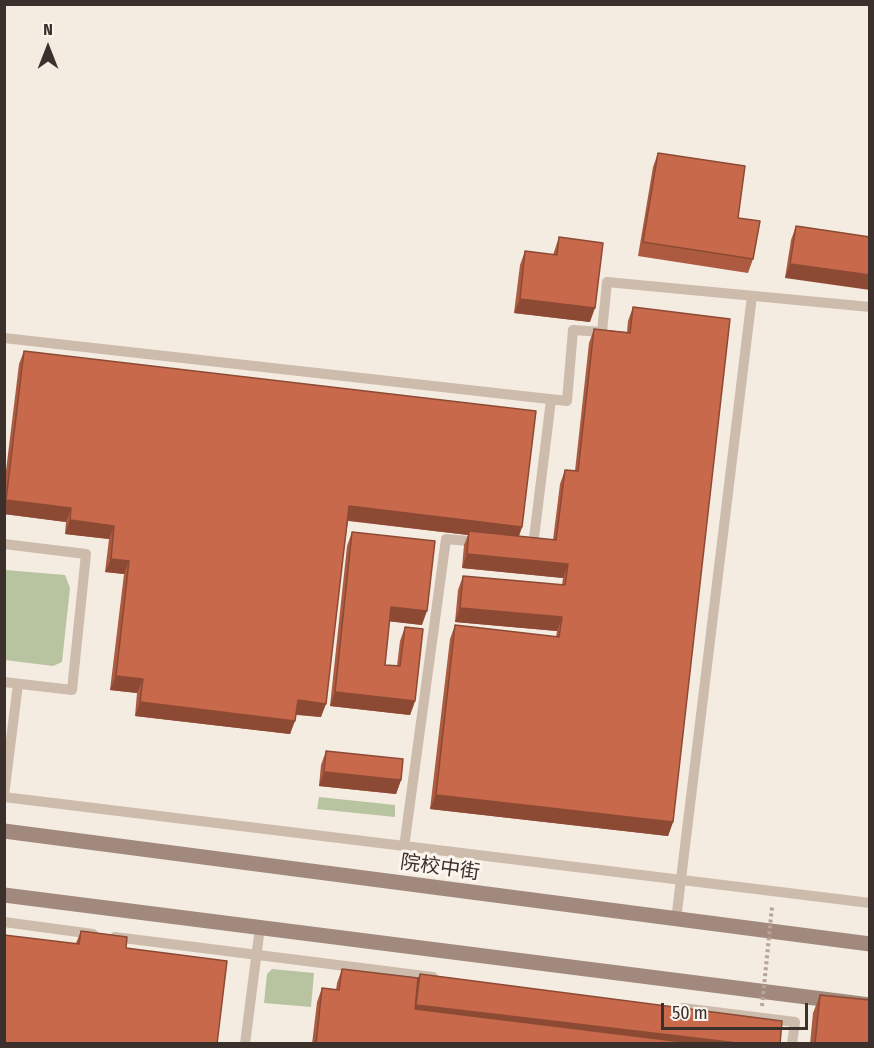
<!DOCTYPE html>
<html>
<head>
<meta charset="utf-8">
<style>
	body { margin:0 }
	#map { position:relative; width:874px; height:1048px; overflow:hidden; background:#f4ebe1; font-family:"Fira Sans Condensed",sans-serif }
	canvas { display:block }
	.frame { position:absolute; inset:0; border:6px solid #3b302b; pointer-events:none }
	.north { position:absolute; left:18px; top:18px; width:60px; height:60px; -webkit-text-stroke:4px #fbf5ee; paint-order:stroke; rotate:0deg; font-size:16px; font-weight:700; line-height:24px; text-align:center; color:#3b302b }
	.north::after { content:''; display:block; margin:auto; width:21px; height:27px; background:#3b302b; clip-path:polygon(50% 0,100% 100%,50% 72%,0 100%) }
	.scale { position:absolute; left:661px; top:1003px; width:147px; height:27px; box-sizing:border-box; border:3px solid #3b302b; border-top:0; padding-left:8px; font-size:18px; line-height:21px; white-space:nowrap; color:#3b302b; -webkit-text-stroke:4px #fbf5ee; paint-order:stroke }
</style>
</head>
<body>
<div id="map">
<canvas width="874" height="1048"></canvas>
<div class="frame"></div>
<div class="north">N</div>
<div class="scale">50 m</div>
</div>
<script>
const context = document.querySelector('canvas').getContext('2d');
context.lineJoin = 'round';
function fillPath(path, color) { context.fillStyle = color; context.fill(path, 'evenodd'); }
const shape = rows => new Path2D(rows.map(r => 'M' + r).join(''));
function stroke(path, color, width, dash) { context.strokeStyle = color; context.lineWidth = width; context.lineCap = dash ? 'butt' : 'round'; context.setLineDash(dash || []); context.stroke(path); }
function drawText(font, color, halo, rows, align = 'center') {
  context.font = font + ' "Fira Sans Condensed","Noto Sans SC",sans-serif'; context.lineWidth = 6; context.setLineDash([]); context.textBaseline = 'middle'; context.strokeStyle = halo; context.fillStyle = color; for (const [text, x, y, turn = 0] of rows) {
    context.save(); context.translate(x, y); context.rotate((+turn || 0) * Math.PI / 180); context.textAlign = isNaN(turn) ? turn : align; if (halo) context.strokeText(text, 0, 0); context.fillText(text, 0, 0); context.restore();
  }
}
const green = shape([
	[5,570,65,575,70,588,62,662,53,666,5,660],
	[319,797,395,805,395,817,317,809],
	[272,969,314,973,311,1007,264,1003,267,974]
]);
const lane = shape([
	[4,338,567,401,573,330,602,332,607,282,870,307],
	[4,544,86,554,72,690,4,682],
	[528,546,533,546,551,400],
	[4,795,18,684],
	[4,797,870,903],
	[404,847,446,539,479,542],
	[676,920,752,296],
	[4,922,93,934],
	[115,937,433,977],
	[683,1008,795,1022,792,1044],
	[245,1044,260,927]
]);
const secondary = shape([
	[4,831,870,944],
	[4,895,870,1005]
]);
const pathBridge = shape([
	[762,1006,772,907]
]);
const wall = shape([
	[658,153,738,218,753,259,748,273,638,256,653,167],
	[796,226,870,237,785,278,791,240],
	[559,237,590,322,514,313,520,265,525,251,553,255],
	[633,307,673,822,668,836,430,809,450,639,455,625,556,637,557,631,455,622,458,590,463,576,562,585,563,578,462,568,464,545,468,535,348,521,321,717,296,715,290,734,135,716,137,693,110,690,124,574,105,572,109,539,65,534,66,522,4,514,4,487,19,364,24,351,522,527,519,536,553,540,560,484,565,470,575,471,589,343,594,329,627,332,628,321],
	[352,532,422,625,389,621,385,665,397,666,400,641,405,627,415,701,410,715,330,706,347,546],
	[326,751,401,780,396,794,319,786,321,765],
	[81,931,126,948,76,943],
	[342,969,418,978,420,974,780,1044,312,1044,317,1002,322,988,336,990,337,983],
	[820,995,870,1044,810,1044,813,1013]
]);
const shadedWall = shape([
	[790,264,870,275,870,290,785,278],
	[520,299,595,308,590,322,514,313],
	[6,500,71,508,66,522,4,514,4,505],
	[349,506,522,527,517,541,469,531,468,535,344,520],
	[70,520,114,526,109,539,65,534],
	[467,554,568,564,563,578,462,568],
	[111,559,129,561,124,574,105,572],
	[391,607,427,611,422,625,386,621],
	[460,608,562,617,557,631,455,622],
	[116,676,143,679,137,693,110,690],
	[335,692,415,701,410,715,330,706],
	[298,700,326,704,321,717,293,714],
	[140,702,295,721,290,734,135,716],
	[324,772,401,780,396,794,319,786],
	[436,795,673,822,668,836,430,809],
	[416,1005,746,1044,583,1044,410,1023]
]);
const building = shape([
	[658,153,745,166,738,218,760,221,753,259,643,242,658,153],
	[796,226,870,237,870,275,790,264,796,226],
	[559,237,603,243,595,308,520,299,525,251,557,255,559,237],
	[633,307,730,319,673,822,436,795,455,625,559,637,562,617,460,608,463,576,565,585,568,564,467,554,469,531,556,540,565,470,578,471,594,329,630,333,633,307],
	[24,351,536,411,522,527,349,506,326,704,298,700,295,721,140,702,143,679,116,676,129,561,111,559,114,526,70,520,71,508,6,500,24,351],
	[352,532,435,541,427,611,391,607,385,665,400,666,405,627,423,629,415,701,335,692,352,532],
	[326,751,403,759,401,780,324,772,326,751],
	[81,931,127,937,126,948,227,961,217,1044,4,1044,4,935,79,944,81,931],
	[342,969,418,978,415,1009,699,1044,316,1044,322,988,339,990,342,969],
	[420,974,782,1021,780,1044,746,1044,416,1005,420,974],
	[820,995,870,1000,870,1044,815,1044,820,995]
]);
const streetNames = [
	["院校中街",440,868,8]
];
fillPath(green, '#b8c4a0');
stroke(lane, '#cdbbac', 10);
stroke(secondary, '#a18a7d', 15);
stroke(pathBridge, '#b9a596', 4, [3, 3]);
fillPath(wall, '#ac5a40');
fillPath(shadedWall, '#8c4a34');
fillPath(building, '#c8694b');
stroke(building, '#8c4a34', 1.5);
drawText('20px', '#3b302b', '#fbf5ee', streetNames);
</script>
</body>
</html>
